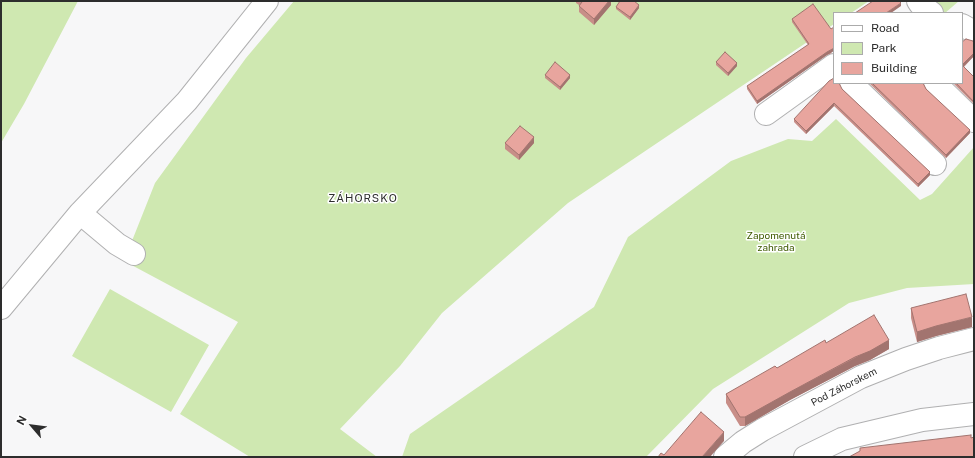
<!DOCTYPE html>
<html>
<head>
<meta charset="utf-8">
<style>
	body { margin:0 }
	#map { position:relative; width:975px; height:458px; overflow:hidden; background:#f7f7f8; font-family:"Public Sans",sans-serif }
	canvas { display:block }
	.frame { position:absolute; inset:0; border:2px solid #2d2d2d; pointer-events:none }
	.legend { position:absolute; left:833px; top:12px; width:130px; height:72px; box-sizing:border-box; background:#fff; border:1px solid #ababab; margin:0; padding:5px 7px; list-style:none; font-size:12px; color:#2d2d2d }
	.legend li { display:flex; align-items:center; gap:8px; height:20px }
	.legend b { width:20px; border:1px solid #ababab }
	.north { position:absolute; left:12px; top:406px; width:40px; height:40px; -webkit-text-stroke:3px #fff; paint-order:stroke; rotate:298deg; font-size:11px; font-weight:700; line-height:16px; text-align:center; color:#2d2d2d }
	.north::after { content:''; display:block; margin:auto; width:14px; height:18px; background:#2d2d2d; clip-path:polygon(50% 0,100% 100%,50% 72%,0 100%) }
</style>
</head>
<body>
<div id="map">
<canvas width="975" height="458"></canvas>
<div class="frame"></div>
<ul class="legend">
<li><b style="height:5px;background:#fff"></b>Road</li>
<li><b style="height:11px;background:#cfe8b1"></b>Park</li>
<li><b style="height:11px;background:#e8a59e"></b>Building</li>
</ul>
<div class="north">N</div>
</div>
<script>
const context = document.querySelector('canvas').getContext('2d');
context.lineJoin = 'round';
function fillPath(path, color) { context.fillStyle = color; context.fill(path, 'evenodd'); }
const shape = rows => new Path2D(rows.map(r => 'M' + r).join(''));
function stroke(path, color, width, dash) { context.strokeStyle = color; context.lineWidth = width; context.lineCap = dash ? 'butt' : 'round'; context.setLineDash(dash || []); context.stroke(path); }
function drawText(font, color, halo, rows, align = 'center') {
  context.font = font + ' "Public Sans",sans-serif'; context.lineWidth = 3; context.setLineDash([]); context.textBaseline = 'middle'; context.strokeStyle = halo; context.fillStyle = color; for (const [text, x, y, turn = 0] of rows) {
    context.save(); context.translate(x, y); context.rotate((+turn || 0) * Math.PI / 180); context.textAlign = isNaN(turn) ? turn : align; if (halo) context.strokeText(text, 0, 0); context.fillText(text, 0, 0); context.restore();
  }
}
const green = shape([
	[1,1,78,1,24,104,1,143],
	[294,1,869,1,851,13,834,13,834,24,568,203,442,313,400,366,340,429,377,457,250,457,180,414,238,322,124,261,155,183,246,58],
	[933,1,959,1,945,13],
	[836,119,920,200,932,194,974,147,974,284,907,288,849,303,713,389,646,457,402,457,410,434,594,307,628,237,731,161,788,139,812,141],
	[110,289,209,345,171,412,72,356]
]);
const minor = shape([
	[918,1,920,4,932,13],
	[962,25,974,32],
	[851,83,935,164],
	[935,83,974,121],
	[766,114,834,65],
	[80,213,117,244,134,254],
	[1,308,80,213,187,101,267,1],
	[725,457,743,442,762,430,861,377,906,359,939,348,974,339],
	[805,457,842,439,922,420,974,414]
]);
const wall = shape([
	[576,1,611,1,611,5,594,25,579,12,579,5,576,3],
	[616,7,639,8,630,20,616,9],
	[792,19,832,53,827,55,757,104,747,89,747,86,808,45,792,22],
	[962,42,974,43,974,56,964,67,974,77,974,104,953,83,962,83],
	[716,62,737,66,728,76,716,65],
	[545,75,570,78,560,90,545,78],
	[869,83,923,83,926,89,970,133,946,158],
	[842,89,930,175,918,187,834,106,806,134,794,122,794,119],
	[505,143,534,143,519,160,505,149],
	[911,308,972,327,936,336,917,342,911,318],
	[826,343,889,349,870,360,855,366,790,400,745,426,740,426,726,403,726,394]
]);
const shadedWall = shape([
	[609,1,611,1,611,5,594,25,594,19],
	[901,3,901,6,891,13,886,13],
	[639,5,639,8,630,20,630,17],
	[834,48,834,51,827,55,757,104,757,101,827,52],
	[974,53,974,56,962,68,962,65],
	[737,63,737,66,728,76,728,73],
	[570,75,570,78,560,90,560,87],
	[834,103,834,106,806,134,806,131],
	[970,130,970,133,946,158,946,155],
	[534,137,534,143,519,160,519,155],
	[930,172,930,175,918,187,918,184],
	[972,317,972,327,936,336,917,342,917,332,936,326],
	[889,340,889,349,870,360,855,366,790,400,745,426,745,417,790,392],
	[724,432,724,441,710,457,702,457]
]);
const building = shape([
	[581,1,609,1,594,19,579,6,582,2,581,1],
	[620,1,634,1,639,5,630,17,616,7,620,1],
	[873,1,899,1,901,3,886,13,855,13,873,1],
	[813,4,831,29,834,27,834,48,827,52,757,101,747,86,809,44,792,19,813,4],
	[966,39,973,41,974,43,974,53,962,65,962,42,966,39],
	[725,52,737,63,728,73,716,62,725,52],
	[555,62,570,75,560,87,545,75,555,62],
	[962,65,974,77,974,102,956,83,962,83,962,65],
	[834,78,834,83,839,83,842,89,930,172,918,184,834,103,806,131,794,119,829,81,834,78],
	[872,83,923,83,926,89,970,130,946,155,872,83],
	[520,126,534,137,519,155,505,143,520,126],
	[966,294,972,317,936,326,917,332,911,308,966,294],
	[874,315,889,340,870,351,855,357,790,392,745,417,740,417,726,394,775,366,777,368,825,340,826,343,874,315],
	[701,412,724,432,702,457,658,457,661,453,664,455,701,412],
	[971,435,971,438,974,437,974,457,849,457,860,451,860,448,971,435]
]);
const parkNames = [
	["Zapomenutá",776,236],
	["zahrada",776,248]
];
const streetNames = [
	["Pod Záhorskem",844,387,-27]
];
const neighbourhoodNames = [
	["ZÁHORSKO",363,199]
];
fillPath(green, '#cfe8b1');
stroke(minor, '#b0b0b1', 24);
stroke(minor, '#fff', 22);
fillPath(wall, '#c88e88');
fillPath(shadedWall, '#a2746f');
fillPath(building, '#e8a59e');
stroke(building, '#a2746f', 1);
drawText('10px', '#405c03', '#fff', parkNames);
drawText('10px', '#2d2d2d', '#fff', streetNames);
context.letterSpacing = '1px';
drawText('11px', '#2d2d2d', '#fff', neighbourhoodNames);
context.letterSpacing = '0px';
</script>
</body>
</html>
